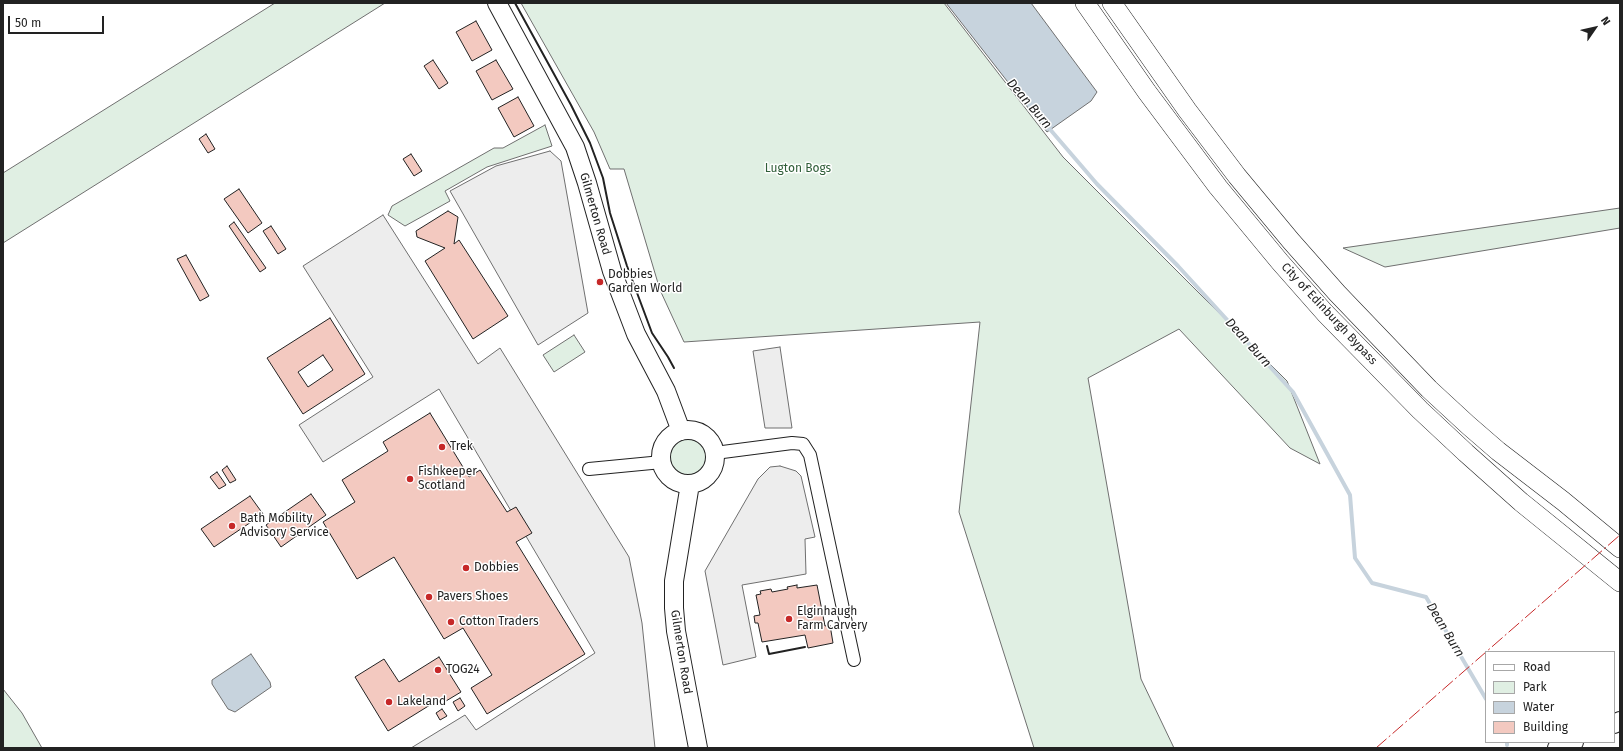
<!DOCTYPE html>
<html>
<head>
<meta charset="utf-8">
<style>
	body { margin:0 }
	#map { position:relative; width:1623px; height:751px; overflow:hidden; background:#fff; font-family:"Fira Sans",sans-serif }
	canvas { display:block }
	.frame { position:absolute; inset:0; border:4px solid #222; pointer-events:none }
	.legend { position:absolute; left:1485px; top:651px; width:130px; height:92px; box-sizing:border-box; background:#fff; border:1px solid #a7a7a7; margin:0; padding:5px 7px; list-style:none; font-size:12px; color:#222 }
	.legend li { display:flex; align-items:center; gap:8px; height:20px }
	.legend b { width:20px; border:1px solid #a7a7a7 }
	.north { position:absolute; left:1575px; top:8px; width:40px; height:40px; -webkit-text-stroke:3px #fff; paint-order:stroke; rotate:56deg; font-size:11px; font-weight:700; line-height:16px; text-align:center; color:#222 }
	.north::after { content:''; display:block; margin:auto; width:14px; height:18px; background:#222; clip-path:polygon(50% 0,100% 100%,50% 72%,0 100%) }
	.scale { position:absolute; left:8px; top:16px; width:96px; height:18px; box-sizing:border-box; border:2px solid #222; border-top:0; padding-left:5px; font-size:12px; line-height:14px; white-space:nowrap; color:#222; -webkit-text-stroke:3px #fff; paint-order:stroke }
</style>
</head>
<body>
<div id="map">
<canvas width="1623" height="751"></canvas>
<div class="frame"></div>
<ul class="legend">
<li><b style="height:5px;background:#fff"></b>Road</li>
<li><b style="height:11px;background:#e0efe3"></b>Park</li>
<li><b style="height:11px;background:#c7d3dd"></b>Water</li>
<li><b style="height:11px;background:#f3c9c0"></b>Building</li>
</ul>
<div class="north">N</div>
<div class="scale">50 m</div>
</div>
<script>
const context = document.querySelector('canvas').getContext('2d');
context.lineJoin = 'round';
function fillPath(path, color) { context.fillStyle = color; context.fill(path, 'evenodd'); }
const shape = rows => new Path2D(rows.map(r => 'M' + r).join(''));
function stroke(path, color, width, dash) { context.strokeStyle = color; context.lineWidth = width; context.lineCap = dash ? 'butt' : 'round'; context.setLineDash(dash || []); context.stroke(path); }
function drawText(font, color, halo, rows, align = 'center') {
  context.font = font + ' "Fira Sans",sans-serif'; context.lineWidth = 3; context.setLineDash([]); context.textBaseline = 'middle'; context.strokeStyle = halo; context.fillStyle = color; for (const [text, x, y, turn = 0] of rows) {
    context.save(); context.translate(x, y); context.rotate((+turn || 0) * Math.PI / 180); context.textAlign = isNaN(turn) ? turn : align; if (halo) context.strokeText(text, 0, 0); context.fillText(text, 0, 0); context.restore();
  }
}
const green = shape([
	[275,3,385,3,3,243,3,173,275,3],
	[521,3,944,3,1063,157,1287,381,1320,464,1290,448,1179,329,1088,378,1141,679,1174,748,1034,748,959,512,980,322,684,342,660,290,624,169,610,169,594,132,521,3],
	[545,125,552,146,487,167,445,191,450,201,405,226,388,215,392,206,494,148,503,148,545,125],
	[1620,208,1620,228,1385,267,1343,248,1620,208],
	[574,335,585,352,554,372,543,355,574,335],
	'669 457a19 19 0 1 1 38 0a19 19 0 1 1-38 0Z',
	[3,689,22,713,42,748,3,748,3,689]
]);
const parking = shape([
	[550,151,561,161,588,313,538,345,450,191,496,166,550,151],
	[383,215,478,364,500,348,629,557,642,623,655,748,411,748,465,715,476,730,595,653,439,389,323,462,299,425,373,377,303,266,383,215],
	[780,347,792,428,765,428,753,351,780,347],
	[780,466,796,471,801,476,815,537,805,539,806,574,742,585,756,657,723,665,705,571,758,479,770,467,780,466]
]);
const water = shape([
	[946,3,1031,3,1097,92,1091,101,1047,132,946,3],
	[251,654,270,682,271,687,235,712,228,709,212,684,212,680,251,654]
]);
const stream = shape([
	[1048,127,1097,184,1178,266,1293,392,1350,495,1355,558,1372,583,1426,597,1486,699],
	[1507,742,1507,745]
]);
const building = shape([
	[476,21,492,50,472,61,456,32,476,21],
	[433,60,448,83,439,89,424,66,433,60],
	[496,60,513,89,492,100,476,71,496,60],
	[518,97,534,126,514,137,498,108,518,97],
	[206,134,215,149,208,153,199,139,206,134],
	[411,154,422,171,414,176,403,159,411,154],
	[239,189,262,223,248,233,224,199,239,189],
	[448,211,458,217,454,244,459,240,508,316,473,339,425,261,445,248,417,237,416,231,448,211],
	[234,222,266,268,260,272,229,226,234,222],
	[271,226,286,249,278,254,263,231,271,226],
	[186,255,209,296,200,301,177,259,186,255],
	[330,318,365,374,303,414,267,358,330,318],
	[323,355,333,370,308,387,298,372,323,355],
	[430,413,469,477,480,470,507,512,516,507,532,533,516,542,585,654,487,714,471,688,492,675,463,628,444,639,394,557,357,579,323,522,355,502,342,480,388,451,383,442,430,413],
	[227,466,236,480,230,483,222,470,227,466],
	[217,472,226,485,219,489,210,477,217,472],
	[311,494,326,515,281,547,266,525,311,494],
	[250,496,263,514,214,547,201,529,250,496],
	[797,585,797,588,817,585,825,626,830,625,833,643,808,648,805,635,762,642,758,623,755,623,754,616,760,615,756,595,761,594,760,591,771,589,772,592,788,589,787,587,797,585],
	[439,657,461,692,446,701,443,697,388,731,355,677,384,659,399,682,439,657],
	[460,698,465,706,458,711,453,702,460,698],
	[442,709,447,716,440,720,436,713,442,709]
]);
const minor = shape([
	[715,453,792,443,803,444,810,455,854,660],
	[589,469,662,462]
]);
const primary = shape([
	[497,3,575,147,587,183,612,271,636,334,666,391,681,431],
	'661 457a27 27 0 1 1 54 0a27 27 0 1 1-54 0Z',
	[690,484,674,581,674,608,676,631,698,748],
	[1614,724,1620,721],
	[1557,748,1574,742]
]);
const trunk = shape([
	[1085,3,1147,92,1218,187,1280,262,1325,313,1420,410,1466,453,1521,502,1620,582],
	[1112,3,1187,110,1237,176,1291,241,1337,293,1429,389,1468,425,1498,451,1563,501,1620,548]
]);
const wall = shape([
	[515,3,571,105,590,143,603,178,610,213,627,266,652,333,668,357,674,368],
	[767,646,769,654,805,647]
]);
const power = shape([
	[1376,748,1620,535]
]);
const markers = [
	[600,282,4,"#c62828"],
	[442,447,4,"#c62828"],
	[410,479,4,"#c62828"],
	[232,526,4,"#c62828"],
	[466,568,4,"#c62828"],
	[429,597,4,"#c62828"],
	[789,619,4,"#c62828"],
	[451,622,4,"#c62828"],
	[438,670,4,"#c62828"],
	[389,702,4,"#c62828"]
];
const parkNames = [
	["Lugton Bogs",798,169]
];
const streetNames = [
	["Gilmerton Road",595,214,74],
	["City of Edinburgh Bypass",1329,314,47],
	["Gilmerton Road",681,652,81]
];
const poiNames = [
	["Dobbies",608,275],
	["Garden World",608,289],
	["Trek",450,447],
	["Fishkeeper",418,472],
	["Scotland",418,486],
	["Bath Mobility",240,519],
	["Advisory Service",240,533],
	["Dobbies",474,568],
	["Pavers Shoes",437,597],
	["Elginhaugh",797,612],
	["Farm Carvery",797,626],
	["Cotton Traders",459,622],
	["TOG24",446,670],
	["Lakeland",397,702]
];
const waterNames = [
	["Dean Burn",1029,104,49],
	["Dean Burn",1248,343,48],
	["Dean Burn",1445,630,59]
];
fillPath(green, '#e0efe3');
stroke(green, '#6f6f6f', 1);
fillPath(parking, '#ededed');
stroke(parking, '#6f6f6f', 1);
fillPath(water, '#c7d3dd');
stroke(water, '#6f6f6f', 1);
stroke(stream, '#c7d3dd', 4);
fillPath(building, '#f3c9c0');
stroke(building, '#222', 1);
stroke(minor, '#222', 14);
stroke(primary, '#222', 20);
stroke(trunk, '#222', 20);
stroke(minor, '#fff', 12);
stroke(primary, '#fff', 18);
stroke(trunk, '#fff', 19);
stroke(wall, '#222', 2);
stroke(power, '#c62828', 1, [14, 3, 2, 3]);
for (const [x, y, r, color] of markers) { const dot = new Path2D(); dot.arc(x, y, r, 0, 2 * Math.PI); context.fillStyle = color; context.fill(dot); stroke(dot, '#fff', 1.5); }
drawText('12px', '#2f5e38', '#fff', parkNames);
drawText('12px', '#222', '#fff', streetNames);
drawText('12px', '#222', '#fff', poiNames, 'left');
drawText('italic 13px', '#222', '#fff', waterNames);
</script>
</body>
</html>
